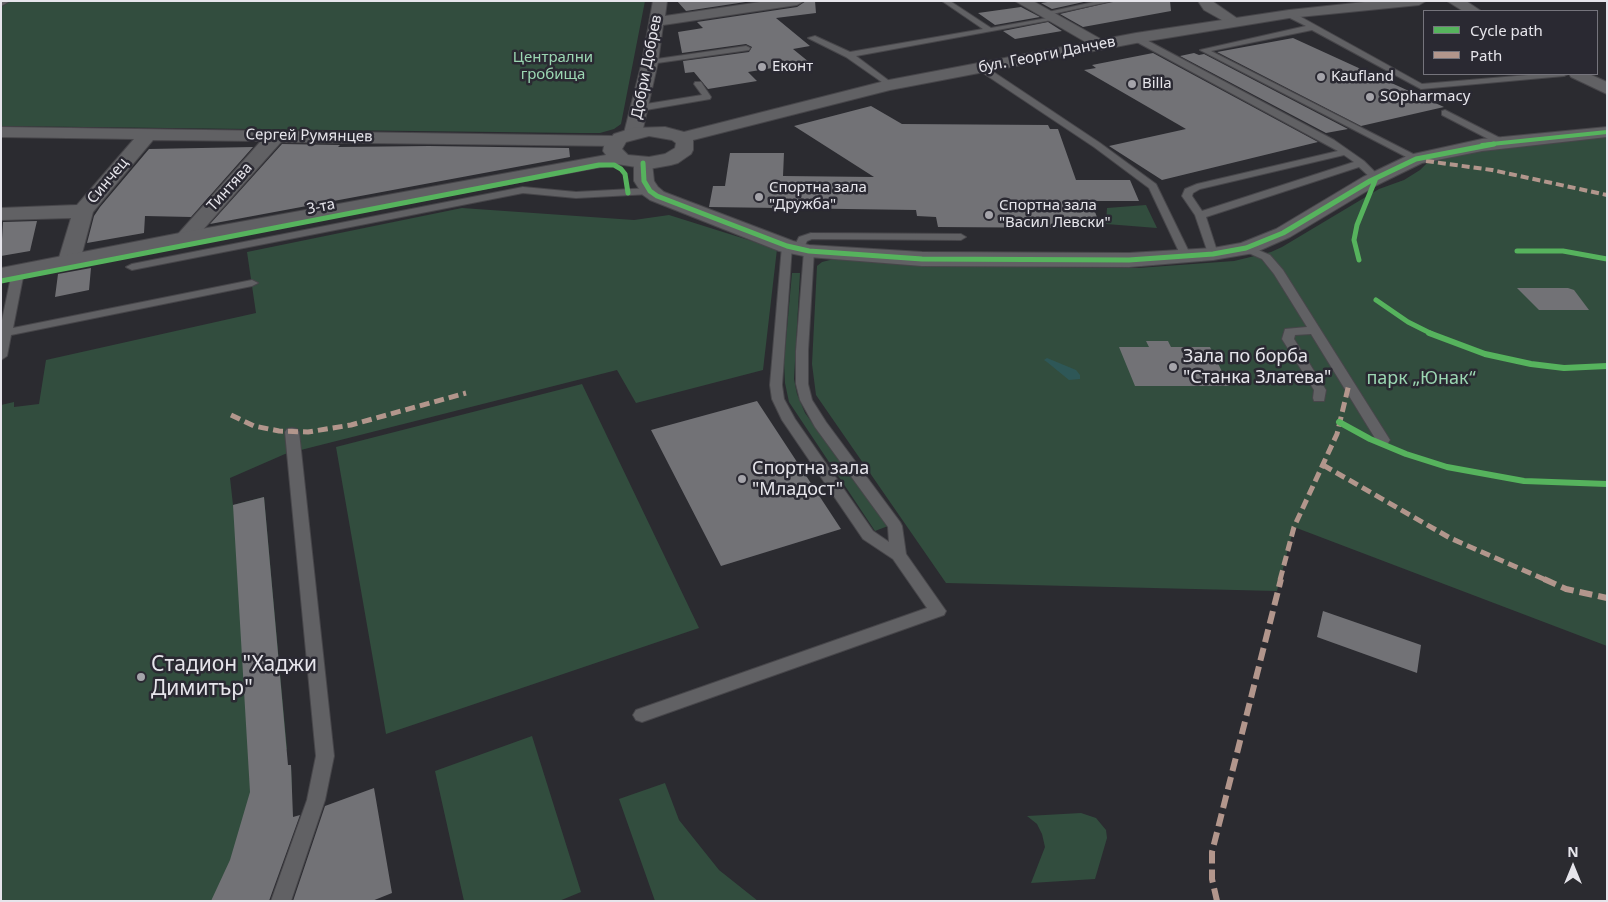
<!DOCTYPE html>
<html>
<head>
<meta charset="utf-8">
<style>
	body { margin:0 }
	#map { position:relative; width:1608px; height:902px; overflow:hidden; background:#2b2b30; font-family:"Noto Sans",sans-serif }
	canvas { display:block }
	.frame { position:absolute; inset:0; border:2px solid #e6e5eb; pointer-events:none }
	.legend { position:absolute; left:1423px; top:10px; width:175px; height:65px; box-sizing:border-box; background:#2a2932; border:1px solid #75747c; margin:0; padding:6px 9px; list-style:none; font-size:15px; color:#e6e5eb }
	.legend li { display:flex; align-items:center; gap:10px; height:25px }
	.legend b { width:25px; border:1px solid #75747c }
	.north { position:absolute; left:1548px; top:842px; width:50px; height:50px; -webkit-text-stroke:4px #2a2932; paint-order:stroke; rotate:0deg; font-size:14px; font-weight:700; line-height:20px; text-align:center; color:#e6e5eb }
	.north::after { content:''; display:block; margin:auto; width:18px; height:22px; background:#e6e5eb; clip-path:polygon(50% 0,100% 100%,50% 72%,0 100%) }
</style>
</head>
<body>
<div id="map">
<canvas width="1608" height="902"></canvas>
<div class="frame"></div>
<ul class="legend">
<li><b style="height:6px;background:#56b35d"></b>Cycle path</li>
<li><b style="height:6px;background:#b2968c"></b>Path</li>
</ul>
<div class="north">N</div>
</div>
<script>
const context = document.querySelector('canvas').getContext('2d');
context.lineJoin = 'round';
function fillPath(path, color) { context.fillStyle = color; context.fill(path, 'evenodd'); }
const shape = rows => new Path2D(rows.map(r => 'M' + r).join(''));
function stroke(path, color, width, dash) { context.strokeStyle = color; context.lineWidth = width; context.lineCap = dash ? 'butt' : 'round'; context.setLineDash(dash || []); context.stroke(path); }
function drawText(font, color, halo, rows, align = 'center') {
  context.font = font + ' "Noto Sans",sans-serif'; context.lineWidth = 5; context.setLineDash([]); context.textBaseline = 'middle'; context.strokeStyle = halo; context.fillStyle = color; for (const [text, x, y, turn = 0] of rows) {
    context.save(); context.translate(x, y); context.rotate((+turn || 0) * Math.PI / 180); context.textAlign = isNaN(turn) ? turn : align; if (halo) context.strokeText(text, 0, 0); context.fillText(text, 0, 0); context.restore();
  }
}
const green = shape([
	[11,1,645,1,621,124,614,129,600,133,579,133,1,126,1,7],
	[1607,136,1607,646,1294,527,1277,591,946,583,816,395,812,364,817,266,822,262,834,259,930,266,1138,268,1234,261,1271,252,1282,247,1379,189,1404,180,1420,170,1427,163,1456,155,1498,147],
	[1146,205,1157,228,1106,224,1107,208],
	[462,208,634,220,669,215,777,249,763,370,636,403,617,370,285,454,230,478,233,505,264,497,287,749,249,762,250,780,291,765,292,791,255,901,1,901,1,405,14,402,14,407,39,404,46,360,256,313,247,252],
	[792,273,800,273,794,379,797,394,805,413,888,526,875,531,789,402,785,383,784,362],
	[582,384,699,628,386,734,336,447],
	[532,736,581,892,559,901,464,901,435,771],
	[665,783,679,820,719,870,758,901,655,901,619,799],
	[1081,813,1096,818,1106,830,1107,838,1095,879,1031,883,1045,847,1042,834,1037,824,1027,816]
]);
const water = shape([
	[1047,358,1076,370,1080,375,1080,379,1069,380,1047,362,1044,360]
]);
const building = shape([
	[677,1,752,1,686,11],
	[806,1,815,1,816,13,776,18,810,46,793,49,809,62,748,72,757,81,708,89,694,72,685,73,683,61,749,52,752,47,746,44,682,53,678,32,703,28,697,22,797,7],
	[1054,1,1088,1,1052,9,1041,3],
	[1115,1,1170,1,1171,11,1083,27,1060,14],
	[1021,7,1040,17,995,25,978,13],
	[1048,22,1062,31,1015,39,1003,31],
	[1293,38,1444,107,1361,126,1217,52],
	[1153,53,1164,59,1318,142,1162,180,1109,146,1186,129,1084,70,1096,68,1092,65],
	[1194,53,1199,55,1204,54,1348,129,1326,133,1180,56],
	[871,106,902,124,1048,125,1050,129,1058,129,1076,180,1130,180,1139,201,1091,201,1098,220,1081,219,1084,228,938,227,936,217,917,216,916,210,709,207,713,186,725,186,730,153,784,153,783,176,874,177,794,126],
	[282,144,340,145,338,147,429,146,569,148,570,157,210,224],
	[253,147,191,217,145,216,144,233,87,243,94,216,100,207,149,149],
	[37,221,30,251,1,256,3,222],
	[91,268,89,290,55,297,58,274],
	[1517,288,1568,288,1574,290,1589,310,1539,310],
	[1146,341,1168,341,1171,347,1210,347,1229,386,1135,386,1119,347,1149,347],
	[757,401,841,529,721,566,651,430],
	[264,497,288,765,291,765,293,817,300,815,269,901,211,901,230,860,250,792,233,505],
	[1323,611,1421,645,1417,673,1317,637],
	[374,788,392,893,372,901,293,901,325,806]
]);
const lane = shape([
	[942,1,950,1,991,28,1053,17,1057,19,856,56,892,83,892,87,889,87,846,57,808,38,815,36,850,52,983,29,942,1],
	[1098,1,1113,1,1043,16,1039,14,1098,1],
	[1286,12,1292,12,1422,84,1540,74,1568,74,1564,76,1421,89,1312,30,1211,51,1419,157,1421,159,1416,162,1200,50,1306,26,1286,16,1286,12],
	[1133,36,1139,36,1334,140,1364,161,1381,178,1379,180,1373,180,1359,167,1206,217,1218,254,1217,256,1209,256,1195,215,1182,196,1185,189,1197,184,1338,151,1133,40,1133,36],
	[1344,155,1354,162,1202,211,1192,196,1193,193,1200,189,1344,155],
	[746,46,750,48,749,50,650,64,646,62,650,60,746,46],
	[977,65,983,65,1100,143,1156,184,1191,256,1190,258,1182,258,1181,256,1149,188,1094,147,977,69,977,65],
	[695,82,701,82,711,97,710,99,640,111,636,108,640,105,702,95,694,84,695,82],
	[1445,110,1504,140,1506,142,1504,144,1498,144,1442,115,1442,111,1445,110],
	[523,187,576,192,650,188,655,191,650,194,576,198,523,193,132,270,126,267,132,264,523,187],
	[811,233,961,234,966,237,961,240,812,239,807,241,802,251,794,251,793,249,799,237,811,233],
	[787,243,792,246,782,385,784,399,795,419,873,531,889,542,888,527,815,427,800,400,796,384,796,351,804,251,809,248,814,251,808,351,808,384,812,400,826,422,900,522,902,526,906,554,946,611,944,615,642,722,636,720,633,715,636,710,927,608,893,559,863,539,782,420,772,399,770,385,782,246,787,243],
	[1246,245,1270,255,1283,270,1390,440,1388,443,1378,443,1311,334,1295,335,1294,339,1326,390,1324,401,1314,401,1313,398,1314,390,1282,339,1285,329,1307,327,1274,274,1262,259,1242,250,1241,248,1242,246,1246,245],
	[18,269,24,272,13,328,252,280,258,283,252,286,11,335,7,356,1,360,1,325,12,272,18,269],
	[292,428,297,429,299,432,334,756,325,800,291,901,271,901,307,800,316,756,285,432,287,429,292,428]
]);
const street = shape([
	[1,1,10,1,1,6,1,1],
	[653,1,667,1,665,16,767,1,804,1,797,5,663,25,658,62,642,133,639,137,633,138,627,137,624,133,642,62,653,1],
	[1015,1,1033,1,1106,42,1109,45,1106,48,1101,50,1096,48,1015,1],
	[1198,1,1212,1,1241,21,1239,24,1234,25,1229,24,1204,10,1198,1],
	[1,127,617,136,623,137,626,141,623,145,617,146,281,142,192,242,185,244,178,242,174,238,178,234,261,141,153,140,93,212,80,261,77,266,69,268,61,266,58,261,71,218,1,220,1,208,77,205,134,139,1,137,1,127],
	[1607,127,1607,137,1482,151,1422,163,1377,185,1290,237,1254,253,1213,260,1129,267,922,266,809,257,779,251,650,200,643,195,634,181,634,163,636,159,643,157,650,159,652,163,654,181,658,187,664,192,793,241,809,245,922,252,1129,253,1213,248,1241,243,1276,229,1363,177,1409,155,1482,139,1607,127]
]);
const secondary = shape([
	[1374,1,1426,1,1419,5,1289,18,1136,43,890,90,693,140,693,150,691,154,678,163,671,165,649,169,617,164,185,244,1,282,1,268,185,232,606,155,603,151,604,146,614,134,633,128,665,127,684,132,889,80,1136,33,1289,10,1374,1],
	[649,136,672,140,676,143,675,148,665,154,649,157,628,155,622,149,626,142,649,136],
	[1447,1,1466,1,1481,11,1463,11,1447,1],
	[1569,74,1589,74,1607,82,1607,94,1571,77,1569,74]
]);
const quietFar2 = shape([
	[1426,161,1492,170,1607,195]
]);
const quietFar1 = shape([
	[231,415,254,426,279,431,308,432,351,425,466,393],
	[1323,465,1450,538,1546,580],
	[1280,580,1294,527,1337,434,1349,384]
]);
const quiet = shape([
	[1544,579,1566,589,1607,598],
	[1217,901,1212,879,1212,852,1281,579]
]);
const cyclewayFar2 = shape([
	[1482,145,1607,132]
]);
const cyclewayFar1 = shape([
	[643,163,644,181,650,191,657,196,787,246,809,251,922,259,1129,260,1213,254,1246,248,1283,233,1370,181,1416,159,1494,144],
	[1517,251,1563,251,1607,259],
	[1359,260,1354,240,1357,225,1376,178],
	[1,281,599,165,614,165,621,169,625,174,628,193],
	[1376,300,1408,322,1432,334]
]);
const cycleway = shape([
	[1429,333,1485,354,1531,364,1564,368,1607,366],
	[1339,422,1370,439,1406,454,1447,467,1524,481,1607,484]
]);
const markers = [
	[762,67,5,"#a5a4aa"],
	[1321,77,5,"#a5a4aa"],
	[1132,84,5,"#a5a4aa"],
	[1370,97,5,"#a5a4aa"],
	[759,197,5,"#a5a4aa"],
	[989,215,5,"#a5a4aa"],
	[1173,367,5,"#a5a4aa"],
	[742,479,5,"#a5a4aa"],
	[141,677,5,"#a5a4aa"]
];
const farStreetnames = [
	["бул. Георги Данчев",1047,55,-11],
	["Добри Добрев",647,67,-79],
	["Сергей Румянцев",309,136,1],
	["Синчец",108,181,-50],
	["Тинтява",230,187,-48],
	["3-та",321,207,-11]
];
const farParknames = [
	["Централни",553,58],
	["гробища",553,75]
];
const farPoinames = [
	["Еконт",772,67],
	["Kaufland",1331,77],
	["Billa",1142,84],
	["SOpharmacy",1380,97],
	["Спортна зала",769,188],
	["\"Дружба\"",769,205],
	["Спортна зала",999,206],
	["\"Васил Левски\"",999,223]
];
const poiNames = [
	["Зала по борба",1183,357],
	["\"Станка Златева\"",1183,378],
	["Спортна зала",752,469],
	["\"Младост\"",752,490]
];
const parkNames = [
	["парк „Юнак“",1421,379]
];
const nearPoinames = [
	["Стадион \"Хаджи",151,665],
	["Димитър\"",151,689]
];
fillPath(green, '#324d3e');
fillPath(water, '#2e5757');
fillPath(building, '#727276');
stroke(lane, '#47464a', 2);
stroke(street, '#47464a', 2);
stroke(secondary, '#47464a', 2);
fillPath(lane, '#616164');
fillPath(street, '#616164');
fillPath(secondary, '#616164');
stroke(quietFar2, '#b2968c', 4, [8, 4]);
stroke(quietFar1, '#b2968c', 5, [10, 5]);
stroke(quiet, '#b2968c', 6, [13, 6]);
stroke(cyclewayFar2, '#56b35d', 4);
stroke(cyclewayFar1, '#56b35d', 5);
stroke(cycleway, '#56b35d', 6);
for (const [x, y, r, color] of markers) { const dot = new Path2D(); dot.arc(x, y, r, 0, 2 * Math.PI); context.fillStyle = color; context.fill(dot); stroke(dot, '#2a2932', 2); }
drawText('15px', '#e6e5eb', '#2a2932', farStreetnames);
drawText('15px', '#9bd6b2', '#2a2932', farParknames);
drawText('15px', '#e6e5eb', '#2a2932', farPoinames, 'left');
drawText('18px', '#e6e5eb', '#2a2932', poiNames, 'left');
drawText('18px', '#9bd6b2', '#2a2932', parkNames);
drawText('21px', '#e6e5eb', '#2a2932', nearPoinames, 'left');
</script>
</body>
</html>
